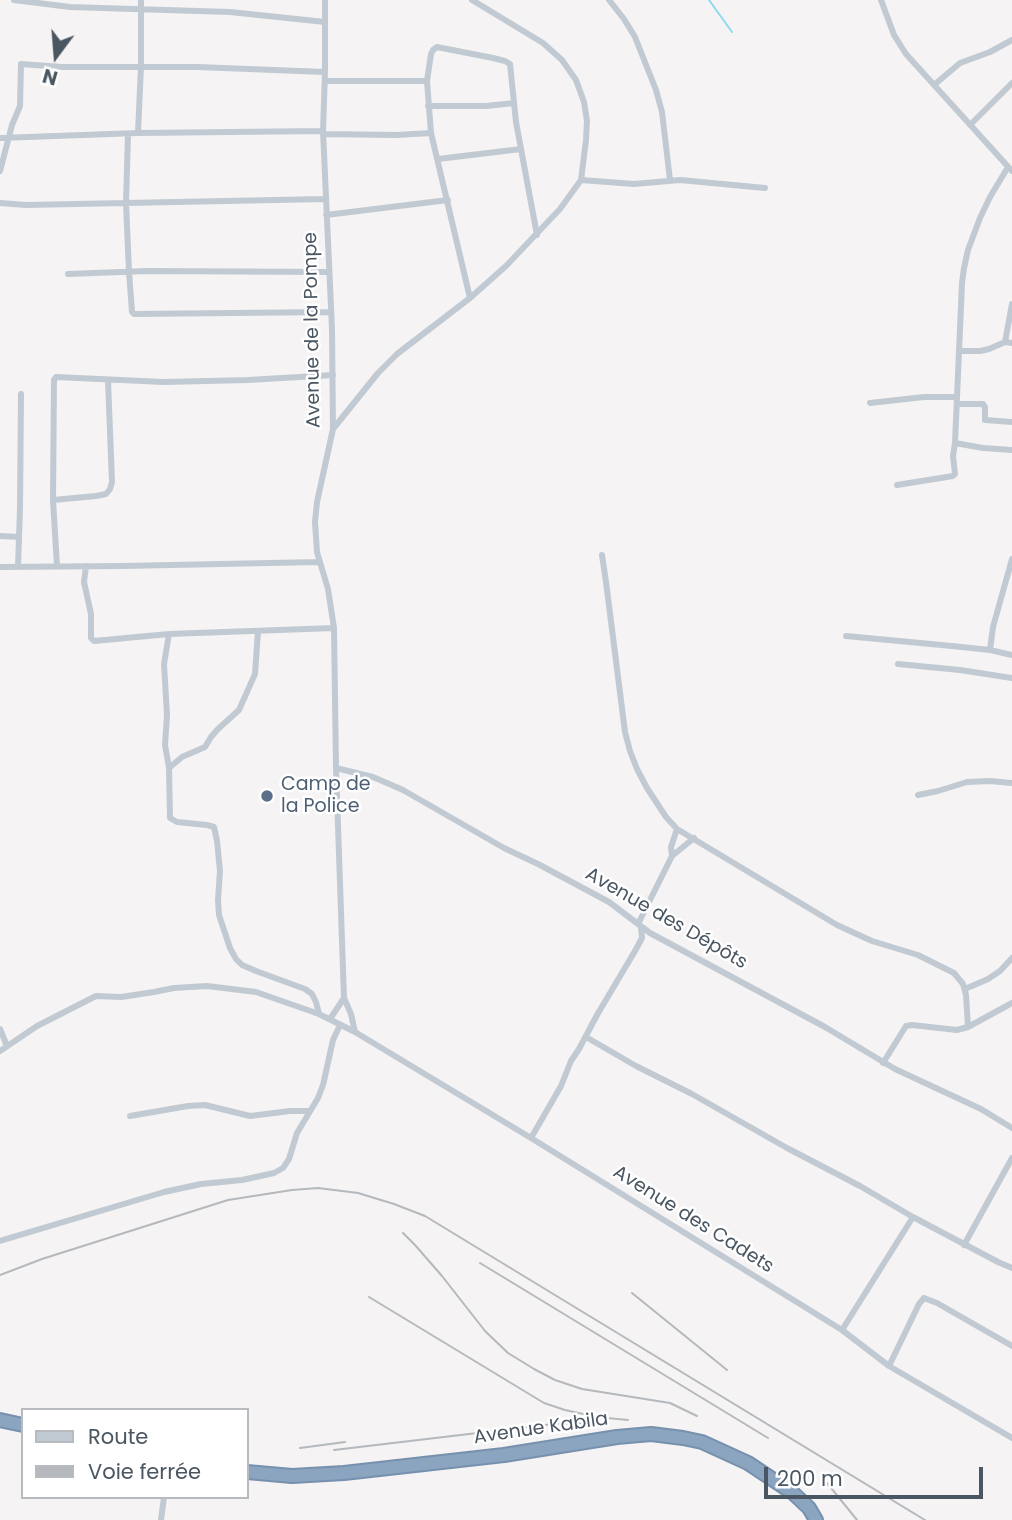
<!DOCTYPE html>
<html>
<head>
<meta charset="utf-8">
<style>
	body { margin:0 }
	#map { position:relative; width:1012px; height:1520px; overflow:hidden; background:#f5f3f3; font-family:Poppins,sans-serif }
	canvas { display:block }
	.legend { position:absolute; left:21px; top:1408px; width:228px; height:91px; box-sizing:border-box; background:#fff; border:2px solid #b7bbc0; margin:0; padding:9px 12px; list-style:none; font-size:21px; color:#4a5661 }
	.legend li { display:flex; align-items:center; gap:14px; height:35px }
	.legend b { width:35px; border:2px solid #b7bbc0 }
	.north { position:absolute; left:21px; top:21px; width:70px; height:70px; -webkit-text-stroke:5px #fff; paint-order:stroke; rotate:196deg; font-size:19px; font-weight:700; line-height:28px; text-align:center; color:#4a5661 }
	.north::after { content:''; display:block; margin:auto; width:24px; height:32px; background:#4a5661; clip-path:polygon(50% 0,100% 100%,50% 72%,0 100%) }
	.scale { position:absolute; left:764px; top:1467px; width:219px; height:32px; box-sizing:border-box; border:4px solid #4a5661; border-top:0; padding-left:9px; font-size:21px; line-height:24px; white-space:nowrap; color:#4a5661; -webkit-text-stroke:5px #fff; paint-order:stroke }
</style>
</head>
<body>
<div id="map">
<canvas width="1012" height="1520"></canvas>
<ul class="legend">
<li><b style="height:9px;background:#c1cad2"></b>Route</li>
<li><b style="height:9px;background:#b5b8bd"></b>Voie ferrée</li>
</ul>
<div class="north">N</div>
<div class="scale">200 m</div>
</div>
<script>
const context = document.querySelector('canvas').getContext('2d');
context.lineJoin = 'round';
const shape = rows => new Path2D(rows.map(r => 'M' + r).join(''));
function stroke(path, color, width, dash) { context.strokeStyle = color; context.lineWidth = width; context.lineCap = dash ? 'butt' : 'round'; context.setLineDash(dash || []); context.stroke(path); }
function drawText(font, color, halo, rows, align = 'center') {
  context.font = font + ' Poppins,sans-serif'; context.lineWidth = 5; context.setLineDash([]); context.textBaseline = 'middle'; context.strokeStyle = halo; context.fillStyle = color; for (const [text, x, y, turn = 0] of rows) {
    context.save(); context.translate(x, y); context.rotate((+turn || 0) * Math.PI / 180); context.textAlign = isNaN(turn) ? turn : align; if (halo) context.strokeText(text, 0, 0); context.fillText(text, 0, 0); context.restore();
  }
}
const stream = shape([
	[709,0,732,32]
]);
const street = shape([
	[14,0,70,7,230,12,325,22],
	[325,0,325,72,323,131,332,329,333,429,317,502,315,522,317,552,328,589,334,628,336,768,344,998,351,1014,355,1032],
	[609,0,624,19,635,37,656,90,662,112,670,180],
	[881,0,894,35,906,54,1012,171],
	[325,81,427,81],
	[934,85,960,63,990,52,1012,40],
	[428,106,486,106,514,103],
	[970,125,1012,83],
	[138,133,141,66,141,0],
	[128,134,126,203,129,272,132,312,134,314,331,312],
	[323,134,396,135,431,133],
	[0,138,138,133,323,131],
	[438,159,521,149],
	[0,171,12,125,20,106,21,64,62,67,197,67,325,72],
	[581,180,634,184,680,180,765,188],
	[0,203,26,205,325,199],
	[326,215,448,200],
	[68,274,147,271,329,272],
	[470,298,431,133,427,81,431,54,433,50,437,47,493,58,505,61,510,64,516,122,537,235],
	[1005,342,1012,304],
	[960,351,980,351,989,349,1005,342,1012,343],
	[870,403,924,397,957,397],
	[957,404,983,404,985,407,985,420,1012,422],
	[333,429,378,373,397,354,470,298,506,266,560,209,581,180,586,140,587,121,584,102,576,80,562,60,543,43,472,0],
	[955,443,983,448,1012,450],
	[897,485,953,476,955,474,953,456,955,443,962,283,964,268,968,250,980,218,990,197,1008,167],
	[53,500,96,496,106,494,110,489,112,482,108,380],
	[0,536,19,537],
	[602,555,606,582,625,732,630,751,637,769,647,788,666,817,677,829,837,925,872,941,918,955,954,973,963,984,966,995,968,1027],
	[57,566,53,500,54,380,56,377,164,382,248,380,333,375],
	[86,566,84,582,91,614,91,638,94,641,169,634,334,628],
	[0,567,123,566,319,562],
	[18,567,20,508,21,394],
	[169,634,164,664,167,715,165,745,169,768,170,818,177,822,207,825,214,827,217,841,220,871,218,900,219,915,230,948,236,959,242,965,256,971,305,989,312,994,316,1002,319,1014],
	[846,636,952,646,990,650,1012,655],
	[990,650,993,627,1012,559],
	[898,664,960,670,1012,678],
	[169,768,182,757,205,747,211,737,218,729,239,710,255,674,258,631],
	[336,768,373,777,403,790,504,848,538,864,609,902,650,933,825,1027,895,1069,981,1109,1012,1128],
	[918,795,938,791,967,782,990,781,1012,783],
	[672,856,671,847,677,829],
	[638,924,672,856,694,838],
	[965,989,988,979,1000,971,1012,958],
	[330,1019,344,998],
	[0,1029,7,1046],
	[586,1037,636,1066,692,1094,787,1148,860,1186,913,1217,998,1262,1012,1268],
	[0,1051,37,1026,96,996,121,997,154,992,174,988,207,986,256,992,319,1014,355,1032,531,1138,842,1330,889,1366,1012,1438],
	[883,1063,906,1026,912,1025,957,1030,968,1027,1012,1003],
	[130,1116,188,1106,205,1105,250,1116,290,1111,310,1111],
	[531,1138,561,1086,571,1061,579,1049,597,1015,635,951,642,938,641,927],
	[0,1241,164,1192,201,1184,242,1180,274,1173,283,1168,289,1159,297,1133,318,1098,323,1085,333,1040,340,1025],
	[964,1245,1012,1158],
	[842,1330,913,1217],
	[889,1366,919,1304,924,1298,937,1303,1012,1346],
	[161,1520,164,1497]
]);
const highway = shape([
	[0,1420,23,1425],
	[247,1472,292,1476,344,1473,504,1455,617,1437,651,1434,683,1438,702,1442,748,1463,793,1493,809,1508,816,1520]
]);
const rail = shape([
	[403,1233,415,1245,442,1276,485,1331,508,1353,534,1369,555,1380,582,1389,670,1403,697,1416],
	[480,1263,768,1438],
	[0,1275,42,1259,228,1200,292,1190,318,1188,358,1193,394,1204,425,1216,925,1520],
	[632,1293,727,1370],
	[369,1297,544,1403,565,1410,597,1417,628,1420],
	[300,1448,345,1442],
	[334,1450,562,1423,599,1424],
	[827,1483,857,1520]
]);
const markers = [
	[267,796,7,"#5c6f8a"]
];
const streetNames = [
	["Avenue de la Pompe",313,330,-91],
	["Avenue des Dépôts",666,919,30],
	["Avenue des Cadets",693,1220,32],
	["Avenue Kabila",541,1429,-8]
];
const serviceNames = [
	["Camp de",281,785],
	["la Police",281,807]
];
stroke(stream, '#90daee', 2);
stroke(highway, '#7690ad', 16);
stroke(street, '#c1cad2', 6);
stroke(highway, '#8ba5c1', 12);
stroke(rail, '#b5b8bd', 2);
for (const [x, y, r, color] of markers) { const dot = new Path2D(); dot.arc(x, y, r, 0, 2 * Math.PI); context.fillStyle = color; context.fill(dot); stroke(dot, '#fff', 2.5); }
drawText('19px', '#4a5661', '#fff', streetNames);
drawText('19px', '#4e5e75', '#fff', serviceNames, 'left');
</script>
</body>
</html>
